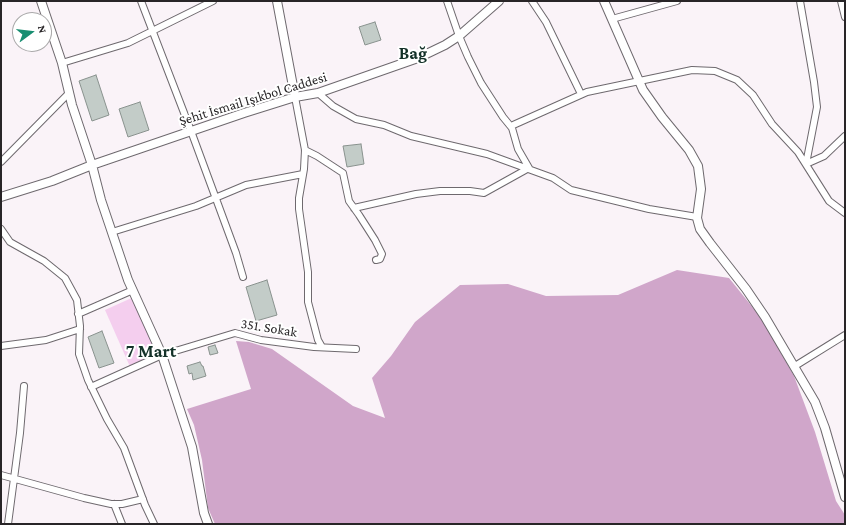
<!DOCTYPE html>
<html>
<head>
<meta charset="utf-8">
<style>
	body { margin:0 }
	#map { position:relative; width:846px; height:525px; overflow:hidden; background:#faf3f8; font-family:"Crimson Pro",serif }
	canvas { display:block }
	.frame { position:absolute; inset:0; border:2px solid #282527; pointer-events:none }
	.north { position:absolute; left:12px; top:12px; width:40px; height:40px; box-sizing:border-box; background:#fff; border:1px solid #a9a8a9; border-radius:50%; rotate:75deg; font-size:11px; font-weight:700; line-height:16px; text-align:center; color:#282527 }
	.north::after { content:''; display:block; margin:auto; width:14px; height:18px; background:#188e71; clip-path:polygon(50% 0,100% 100%,50% 72%,0 100%) }
</style>
</head>
<body>
<div id="map">
<canvas width="846" height="525"></canvas>
<div class="frame"></div>
<div class="north">N</div>
</div>
<script>
const context = document.querySelector('canvas').getContext('2d');
context.lineJoin = 'round';
function fillPath(path, color) { context.fillStyle = color; context.fill(path, 'evenodd'); }
const shape = rows => new Path2D(rows.map(r => 'M' + r).join(''));
function stroke(path, color, width, dash) { context.strokeStyle = color; context.lineWidth = width; context.lineCap = dash ? 'butt' : 'round'; context.setLineDash(dash || []); context.stroke(path); }
function drawText(font, color, halo, rows, align = 'center') {
  context.font = font + ' "Crimson Pro",serif'; context.lineWidth = 4; context.setLineDash([]); context.textBaseline = 'middle'; context.strokeStyle = halo; context.fillStyle = color; for (const [text, x, y, turn = 0] of rows) {
    context.save(); context.translate(x, y); context.rotate((+turn || 0) * Math.PI / 180); context.textAlign = isNaN(turn) ? turn : align; if (halo) context.strokeText(text, 0, 0); context.fillText(text, 0, 0); context.restore();
  }
}
const green = shape([
	[136,296,162,355,131,369,105,310]
]);
const forest = shape([
	[677,270,729,278,762,319,794,376,815,432,836,501,845,515,845,524,215,524,208,508,202,460,194,425,187,409,251,389,236,341,249,342,272,349,353,406,385,418,372,378,391,356,415,322,460,285,508,284,546,296,618,295]
]);
const building = shape([
	[375,22,381,40,365,45,359,27,375,22],
	[96,75,109,115,92,121,79,81,96,75],
	[140,102,149,130,128,137,119,109,140,102],
	[361,144,364,164,347,167,343,146,361,144],
	[267,280,277,315,256,321,246,287,267,280],
	[102,331,114,363,99,368,88,337,102,331],
	[215,345,218,353,210,355,208,347,215,345],
	[200,362,202,366,203,366,206,376,193,380,192,373,189,374,187,366,200,362]
]);
const street = shape([
	[141,1,191,131,236,253,243,277],
	[532,1,546,22,581,94],
	[800,1,814,82,817,107,806,164],
	[841,1,845,17],
	[612,19,677,1],
	[62,63,128,43,213,1],
	[318,93,333,106,356,119,384,125,411,136,487,154,553,178,571,190,649,209,697,217],
	[295,97,305,150,304,169,299,198,299,209,308,272,308,302,318,340,322,347],
	[511,126,587,92,692,70,715,71,737,80,753,95,772,124,798,152,829,201,845,213],
	[305,150,317,156,343,173,349,201,359,215,375,240,382,254,380,259,376,260],
	[1,162,69,93],
	[806,164,824,156,845,136],
	[354,208,416,194,440,191,470,191,484,193,529,168,518,149,512,128,503,117,481,83,468,57,459,36,447,1],
	[1,229,10,242,44,261,65,278,77,300,80,326,79,354,88,380,107,419,124,448,145,505,154,524],
	[112,232,196,206,246,185,303,174],
	[78,314,133,290],
	[1,346,46,340,80,329],
	[795,366,845,335],
	[91,387,162,355,235,333,261,340,314,347,356,349],
	[1,475,84,498,111,504,122,504,143,499],
	[114,504,122,524],
	[8,524,20,433,24,386]
]);
const secondary = shape([
	[41,1,62,63,72,105,92,165,101,200,128,280,162,355,192,447,204,513,208,524],
	[277,1,295,97],
	[604,1,643,90,662,117,689,150,698,166,701,189,697,218,700,229,710,243,746,289,765,317,815,402,825,428,845,497],
	[1,197,52,181,92,165,244,113,295,97,318,93,418,58,445,45,459,36,499,1]
]);
const streetNames = [
	["Şehit İsmail Işıkbol Caddesi",253,99,-17],
	["351. Sokak",269,328,9]
];
const districtNames = [
	["Bağ",413,53],
	["7 Mart",151,351]
];
fillPath(green, '#f4ceee');
fillPath(forest, '#d0a6ca');
fillPath(building, '#c3ccc8');
stroke(building, '#89928e', 1);
stroke(street, '#6e696e', 8);
stroke(secondary, '#6e696e', 10);
stroke(street, '#fff', 6);
stroke(secondary, '#fff', 8);
drawText('14px', '#282527', '#fff', streetNames);
drawText('bold 18px', '#133128', '#fff', districtNames);
</script>
</body>
</html>
